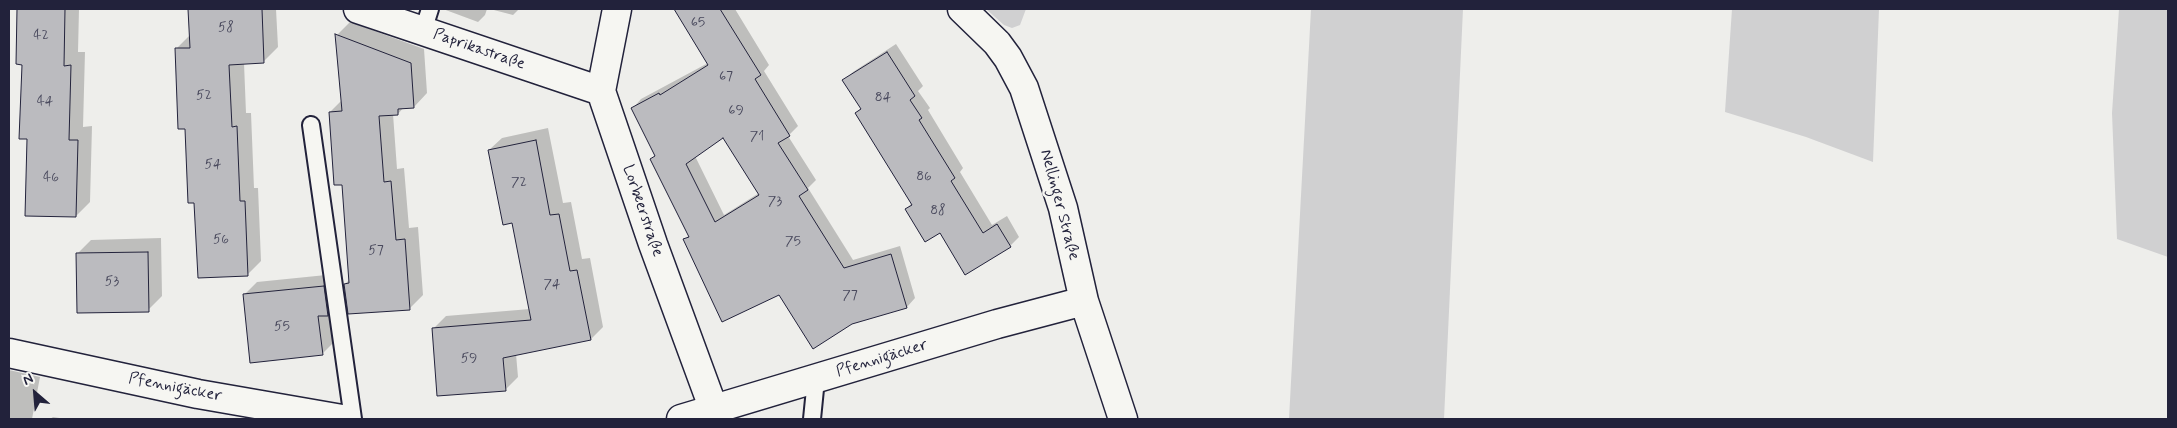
<!DOCTYPE html>
<html>
<head>
<meta charset="utf-8">
<style>
	body { margin:0 }
	#map { position:relative; width:2177px; height:428px; overflow:hidden; background:#eeeeeb; font-family:Mynerve,sans-serif }
	canvas { display:block }
	.frame { position:absolute; inset:0; border:10px solid #22223b; pointer-events:none }
	.north { position:absolute; left:10px; top:368px; width:50px; height:50px; -webkit-text-stroke:4px #f6f6f2; paint-order:stroke; rotate:333deg; font-size:14px; font-weight:700; line-height:20px; text-align:center; color:#22223b }
	.north::after { content:''; display:block; margin:auto; width:18px; height:22px; background:#22223b; clip-path:polygon(50% 0,100% 100%,50% 72%,0 100%) }
</style>
</head>
<body>
<div id="map">
<canvas width="2177" height="428"></canvas>
<div class="frame"></div>
<div class="north">N</div>
</div>
<script>
const context = document.querySelector('canvas').getContext('2d');
context.lineJoin = 'round';
function fillPath(path, color) { context.fillStyle = color; context.fill(path, 'evenodd'); }
const shape = rows => new Path2D(rows.map(r => 'M' + r).join(''));
function stroke(path, color, width, dash) { context.strokeStyle = color; context.lineWidth = width; context.lineCap = dash ? 'butt' : 'round'; context.setLineDash(dash || []); context.stroke(path); }
function drawText(font, color, halo, rows, align = 'center') {
  context.font = font + ' Mynerve,sans-serif'; context.lineWidth = 5; context.setLineDash([]); context.textBaseline = 'middle'; context.strokeStyle = halo; context.fillStyle = color; for (const [text, x, y, turn = 0] of rows) {
    context.save(); context.translate(x, y); context.rotate((+turn || 0) * Math.PI / 180); context.textAlign = isNaN(turn) ? turn : align; if (halo) context.strokeText(text, 0, 0); context.fillText(text, 0, 0); context.restore();
  }
}
const green = shape([
	[986,9,1026,9,1020,25,1012,28,1004,25],
	[1311,9,1463,9,1444,419,1289,419],
	[1732,9,1879,9,1873,162,1806,137,1725,112],
	[2119,9,2168,9,2168,257,2117,239,2112,113]
]);
const shadow = shape([
	[19,9,79,9,78,52,85,52,83,127,92,126,90,202,76,216,28,138,23,63,17,63],
	[189,9,276,9,278,47,264,61,244,63,246,113,251,113,254,188,258,188,261,261,247,275,195,202,176,49,190,35],
	[443,9,487,9,485,15,478,22],
	[490,9,519,9,513,15],
	[675,9,735,9,769,65,764,71,798,126,788,136,816,180,808,188,853,260,900,246,915,298,907,307,780,293,685,240,689,235,652,159,656,155,633,108,641,99,708,63],
	[724,136,759,193,724,215,695,156],
	[350,22,424,49,427,93,414,107,404,107,398,114,393,114,397,169,404,168,409,228,418,227,423,295,410,308,345,284,350,279,343,184,330,112,343,99,337,35],
	[896,44,923,86,918,91,930,108,928,110,963,168,960,172,992,225,1007,216,1019,237,1010,246,965,273,940,231,906,209,912,203,856,113,861,108,844,81,853,72],
	[548,128,563,203,571,202,582,259,590,258,603,327,591,339,516,354,518,377,505,390,433,329,446,316,530,309,513,221,489,150,502,138],
	[161,238,162,296,148,310,77,254,91,240],
	[336,274,335,341,322,354,244,295,257,282],
	[9,370,40,377,32,419,9,419],
	[53,417,66,419,50,419]
]);
const building = shape([
	[17,9,65,9,64,66,71,65,69,140,78,140,76,217,25,216,27,139,19,139,22,65,16,64,17,9],
	[188,9,262,9,264,63,229,65,232,127,237,126,240,201,245,201,248,276,198,278,194,203,188,203,185,129,178,129,175,48,190,48,188,9],
	[674,9,720,9,761,75,755,79,790,136,778,143,808,190,799,196,844,268,891,254,907,308,852,324,813,349,779,295,722,322,683,239,689,237,650,159,655,156,631,108,659,93,660,95,708,65,674,9],
	[723,138,759,195,715,222,686,164,723,138],
	[335,34,411,63,414,108,398,109,398,115,379,116,384,182,391,181,396,240,405,239,410,310,348,314,344,284,349,283,342,185,334,185,329,112,342,111,335,34],
	[887,52,915,96,910,100,922,118,919,120,955,178,951,181,983,233,997,224,1011,247,965,275,940,233,925,242,905,209,912,205,855,113,861,109,842,80,887,52],
	[536,140,550,215,559,214,570,271,577,270,591,340,503,358,506,391,437,396,432,328,531,320,512,223,503,225,488,150,536,140],
	[148,252,149,312,77,313,76,253,148,252],
	[324,286,328,316,318,316,323,355,250,363,243,294,324,286]
]);
const lane = shape([
	[423,31,430,9],
	[311,125,353,419],
	[812,419,816,379]
]);
const street = shape([
	[358,9,601,91],
	[617,9,601,91,653,244,714,410],
	[962,9,997,43,1008,58,1024,88,1063,208,1084,301,1123,419],
	[9,353,198,394,342,419],
	[681,419,997,324,1084,301]
]);
const numberNames = [
	["65",698,23],
	["58",226,28],
	["42",41,36],
	["67",726,77],
	["52",204,96],
	["84",883,98],
	["44",45,102],
	["69",736,111],
	["71",757,137],
	["54",213,165],
	["86",924,177],
	["46",51,178],
	["72",519,183],
	["73",775,202],
	["88",938,211],
	["56",221,240],
	["75",793,242],
	["57",376,251],
	["53",112,282],
	["74",552,285],
	["77",850,296],
	["55",282,327],
	["59",469,359]
];
const streetNames = [
	["Paprikastraße",479,50,19],
	["Nellinger Straße",1059,205,75],
	["Lorbeerstraße",642,211,71],
	["Pfennigäcker",882,359,-17],
	["Pfennigäcker",175,388,11]
];
fillPath(green, '#d0d0d1');
fillPath(shadow, '#0003');
fillPath(building, '#bbbbbf');
stroke(building, '#22223b', 1);
stroke(lane, '#22223b', 20);
stroke(street, '#22223b', 31);
stroke(lane, '#f6f6f2', 16);
stroke(street, '#f6f6f2', 28);
drawText('14px', '#48485c', null, numberNames);
drawText('16px', '#22223b', '#f6f6f2', streetNames);
</script>
</body>
</html>
